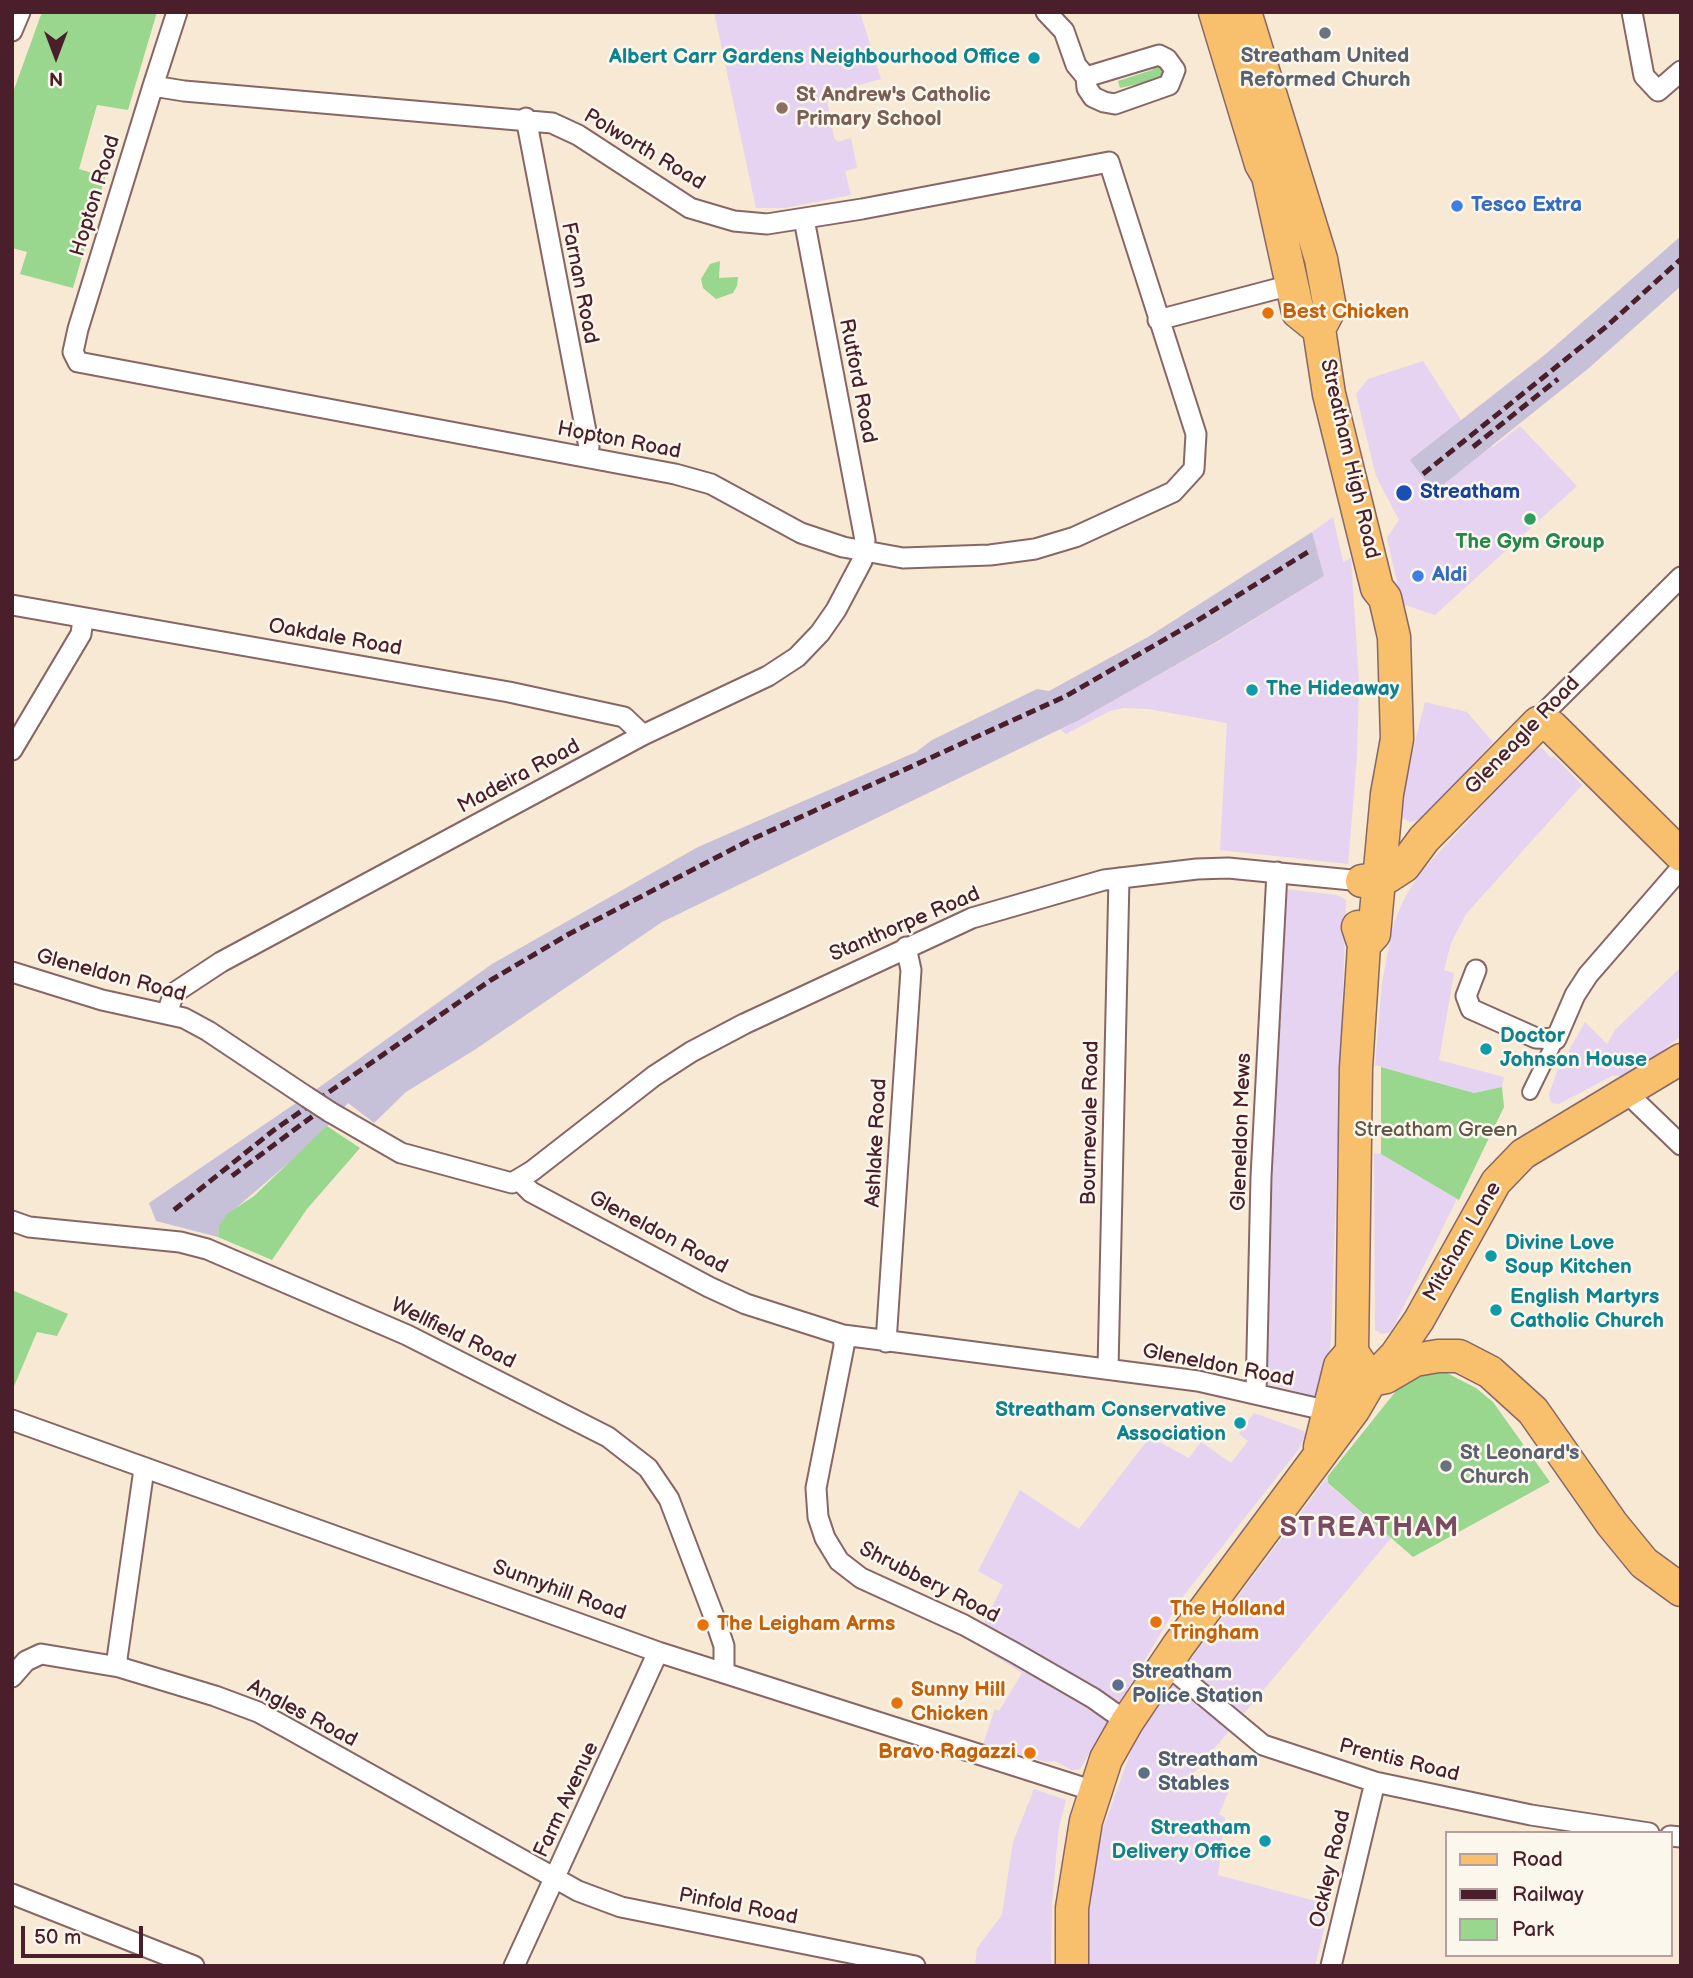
<!DOCTYPE html>
<html>
<head>
<meta charset="utf-8">
<style>
	body { margin:0 }
	#map { position:relative; width:1693px; height:1978px; overflow:hidden; background:#f7e9d3; font-family:"Balsamiq Sans",sans-serif }
	canvas { display:block }
	.frame { position:absolute; inset:0; border:14px solid #4a1f2b; pointer-events:none }
	.legend { position:absolute; left:1445px; top:1831px; width:228px; height:126px; box-sizing:border-box; background:#fbf7ec; border:2px solid #b4a19f; margin:0; padding:9px 12px; list-style:none; font-size:21px; color:#4a1f2b }
	.legend li { display:flex; align-items:center; gap:14px; height:35px }
	.legend b { width:35px; border:2px solid #b4a19f }
	.north { position:absolute; left:21px; top:21px; width:70px; height:70px; -webkit-text-stroke:5px #fbf7ec; paint-order:stroke; rotate:180deg; font-size:19px; font-weight:700; line-height:28px; text-align:center; color:#4a1f2b }
	.north::after { content:''; display:block; margin:auto; width:24px; height:32px; background:#4a1f2b; clip-path:polygon(50% 0,100% 100%,50% 72%,0 100%) }
	.scale { position:absolute; left:21px; top:1926px; width:122px; height:32px; box-sizing:border-box; border:4px solid #4a1f2b; border-top:0; padding-left:9px; font-size:21px; line-height:24px; white-space:nowrap; color:#4a1f2b; -webkit-text-stroke:5px #fbf7ec; paint-order:stroke }
</style>
</head>
<body>
<div id="map">
<canvas width="1693" height="1978"></canvas>
<div class="frame"></div>
<ul class="legend">
<li><b style="height:9px;background:#f8bf6c"></b>Road</li>
<li><b style="height:9px;background:#4a1f2b"></b>Railway</li>
<li><b style="height:19px;background:#98d78d"></b>Park</li>
</ul>
<div class="north">N</div>
<div class="scale">50 m</div>
</div>
<script>
const context = document.querySelector('canvas').getContext('2d');
context.lineJoin = 'round';
function fillPath(path, color) { context.fillStyle = color; context.fill(path, 'evenodd'); }
const shape = rows => new Path2D(rows.map(r => 'M' + r).join(''));
function stroke(path, color, width, dash) { context.strokeStyle = color; context.lineWidth = width; context.lineCap = dash ? 'butt' : 'round'; context.setLineDash(dash || []); context.stroke(path); }
function drawText(font, color, halo, rows, align = 'center') {
  context.font = font + ' "Balsamiq Sans",sans-serif'; context.lineWidth = 5; context.setLineDash([]); context.textBaseline = 'middle'; context.strokeStyle = halo; context.fillStyle = color; for (const [text, x, y, turn = 0] of rows) {
    context.save(); context.translate(x, y); context.rotate((+turn || 0) * Math.PI / 180); context.textAlign = isNaN(turn) ? turn : align; if (halo) context.strokeText(text, 0, 0); context.fillText(text, 0, 0); context.restore();
  }
}
const built = shape([
	[714,12,860,12,881,79,826,94,834,138,838,142,851,138,857,168,845,171,851,195,785,208,756,208],
	[1423,361,1465,426,1493,447,1520,426,1577,486,1435,615,1402,604,1387,538,1399,520,1376,476,1356,394,1368,379],
	[1333,517,1343,562,1351,558,1359,681,1357,756,1348,864,1220,850,1227,723,1148,709,1124,708,1110,711,1066,734,1060,729,1218,642,1324,576,1312,532],
	[1425,702,1467,712,1493,742,1422,819,1410,822,1402,818,1398,811],
	[1542,748,1551,758,1554,756,1582,785,1466,914,1451,943,1444,970,1454,973,1439,1060,1504,1077,1502,1087,1474,1093,1375,1065,1382,983,1393,925,1405,897,1421,872,1526,758,1535,749],
	[1277,888,1337,895,1346,900,1331,1338,1328,1372,1320,1393,1315,1396,1264,1383],
	[1681,967,1681,1036,1629,1076,1612,1076,1559,1104,1551,1103,1549,1094,1557,1072,1585,1022,1607,1044,1615,1030],
	[1374,1153,1381,1154,1457,1199,1391,1332,1382,1334,1375,1330],
	[1254,1413,1304,1431,1305,1436,1298,1450,1181,1599,1080,1769,1072,1770,1055,1761,1047,1762,983,1744,995,1709,999,1711,1022,1673,974,1643,1003,1585,978,1571,1020,1490,1079,1529,1150,1437,1189,1458,1201,1442,1231,1463,1248,1441,1239,1434],
	[1328,1476,1328,1484,1391,1538,1193,1774,1229,1790,1219,1814,1225,1818,1218,1875,1330,1905,1315,1966,1085,1966,1085,1933,1095,1851,1139,1729],
	[1034,1789,1066,1800,1059,1827,1052,1903,1051,1966,975,1966,977,1948,1002,1915,1013,1842]
]);
const industrial = shape([
	[1681,236,1681,286,1589,368,1434,492,1410,460,1547,353],
	[1312,532,1324,576,1218,641,1079,720,662,922,476,1049,406,1092,374,1123,348,1103,314,1141,236,1208,219,1226,218,1237,156,1221,149,1203,321,1086,492,964,698,847,916,752,932,740,1037,689,1049,691,1148,637]
]);
const green = shape([
	[42,12,157,12,128,110,97,105,79,169,105,177,73,288,20,274,27,252,12,248,12,95],
	[1161,61,1172,76,1120,88,1118,81,1152,70],
	[720,261,719,278,738,277,737,286,733,293,716,299,703,288,701,279,710,264],
	[1381,1067,1474,1093,1502,1087,1504,1107,1459,1200,1381,1154],
	[327,1126,360,1148,307,1209,272,1260,218,1237,219,1226,227,1214,254,1196],
	[12,1290,68,1314,57,1336,37,1332,12,1391],
	[1434,1371,1445,1372,1476,1388,1493,1402,1550,1482,1413,1557,1328,1483,1328,1476,1400,1386,1417,1374]
]);
const pedestrian = shape([
	[1530,1092,1556,1039]
]);
const minor = shape([
	[1046,12,1064,31,1076,65,1086,77,1087,88,1093,97,1104,102,1115,104,1169,85,1175,70,1167,59,1159,55,1086,77],
	[1632,12,1644,76,1658,91,1681,71],
	[12,31,20,12],
	[153,86,184,91,552,123,578,135,690,208,734,221,767,224,862,209,1109,162,1196,434,1194,469,1173,492,1075,537,1035,549,990,555,903,558,843,547,801,533,711,484,675,474,78,362,73,352,78,329,153,86,177,12],
	[526,118,589,447,587,457],
	[1158,320,1291,285],
	[12,605,509,692,624,717,643,735],
	[1542,722,1546,711,1681,577],
	[12,750,81,634,83,619],
	[1476,970,1466,996,1471,1009,1536,1038,1556,1039,1575,995,1588,975,1681,868],
	[12,972,102,1000,184,1018,208,1031,307,1097],
	[167,1013,174,993,221,962,643,735,768,676,797,657,820,633,836,610,862,561,865,540,804,219],
	[1627,1093,1681,1145],
	[330,1112,401,1153,512,1183,532,1171,654,1076,691,1052,744,1024,972,918,1104,880,1197,869,1228,868,1362,881],
	[519,1180,531,1192,709,1287,746,1304,843,1335,1198,1381,1329,1411],
	[12,1221,29,1227,180,1242,207,1249,407,1335,608,1437,648,1468,669,1499,716,1622,724,1646,724,1672],
	[843,1335,844,1346,816,1488,818,1517,825,1538,839,1561,861,1578,964,1625,1015,1653,1093,1698,1127,1722],
	[886,1342,911,970,906,947],
	[1108,1369,1119,878],
	[1256,1394,1261,1177,1277,872],
	[12,1420,658,1652,1094,1791],
	[1167,1665,1263,1745,1375,1782,1531,1815,1649,1833],
	[119,1667,117,1659,144,1469],
	[12,1677,26,1661,41,1654,119,1667,215,1696,258,1712,291,1730,578,1891,621,1907,915,1966],
	[1670,1836,1681,1837],
	[12,1894,194,1966],
	[514,1966,658,1652],
	[1331,1966,1375,1782]
]);
const primary = shape([
	[1371,1380,1395,1355,1419,1320,1496,1182,1523,1154,1681,1059]
]);
const trunk = shape([
	[1215,12,1261,164,1268,176,1298,312,1319,329],
	[1245,12,1321,259,1330,308,1319,329,1329,394,1377,588,1385,598,1394,637,1397,739,1387,794,1374,934,1364,945],
	[1362,881,1387,877,1404,866,1424,839,1538,723,1552,727,1681,855],
	[1358,927,1364,945,1356,1068,1352,1352,1371,1380],
	[1371,1380,1386,1377,1415,1360,1438,1356,1459,1356,1490,1372,1533,1411,1612,1524,1644,1563,1681,1590],
	[1320,1447,1340,1366,1352,1352],
	[1072,1966,1072,1908,1086,1821,1106,1759,1127,1722,1178,1646,1354,1409,1371,1380]
]);
const rail = shape([
	[1473,447,1558,379],
	[1423,474,1607,326,1681,259],
	[232,1176,325,1107],
	[174,1210,274,1130,491,980,569,934,748,841,1066,696,1195,622,1311,550]
]);
const minorBridge = shape([
	[307,1097,330,1112]
]);
const markers = [
	[1325,33,7,"#6b7280"],
	[1034,58,7,"#0f9aa8"],
	[782,108,7,"#8d6e63"],
	[1457,206,7,"#3f7fe0"],
	[1268,313,7,"#e8710a"],
	[1404,493,9,"#1a4fb4"],
	[1530,519,7,"#2e9e5b"],
	[1418,576,7,"#3f7fe0"],
	[1252,690,7,"#0f9aa8"],
	[1486,1049,7,"#0f9aa8"],
	[1491,1256,7,"#0f9aa8"],
	[1496,1310,7,"#0f9aa8"],
	[1240,1423,7,"#0f9aa8"],
	[1446,1466,7,"#6b7280"],
	[1156,1622,7,"#e8710a"],
	[703,1625,7,"#e8710a"],
	[1118,1685,7,"#5c6f8a"],
	[897,1703,7,"#e8710a"],
	[1030,1753,7,"#e8710a"],
	[1144,1773,7,"#5c6f8a"],
	[1265,1841,7,"#0f9aa8"]
];
const worshipNames = [
	["Streatham United",1325,57],
	["Reformed Church",1325,81],
	["St Leonard's",1460,1454,"left"],
	["Church",1460,1478,"left"]
];
const cultureNames = [
	["Albert Carr Gardens Neighbourhood Office",1020,58,"right"],
	["The Hideaway",1266,690],
	["Doctor",1500,1037],
	["Johnson House",1500,1061],
	["Divine Love",1505,1244],
	["Soup Kitchen",1505,1268],
	["English Martyrs",1510,1298],
	["Catholic Church",1510,1322],
	["Streatham Conservative",1226,1411,"right"],
	["Association",1226,1435,"right"],
	["Streatham",1251,1829,"right"],
	["Delivery Office",1251,1853,"right"]
];
const educationNames = [
	["St Andrew's Catholic",796,96],
	["Primary School",796,120]
];
const streetNames = [
	["Polworth Road",644,150,31],
	["Hopton Road",96,196,-73],
	["Farnan Road",579,283,79],
	["Rutford Road",857,381,79],
	["Hopton Road",619,441,11],
	["Streatham High Road",1349,459,77],
	["Oakdale Road",335,638,10],
	["Gleneagle Road",1523,736,-46],
	["Madeira Road",519,777,-28],
	["Stanthorpe Road",905,925,-23],
	["Gleneldon Road",111,976,15],
	["Bournevale Road",1091,1123,-89],
	["Gleneldon Mews",1242,1132,-88],
	["Ashlake Road",877,1143,-87],
	["Gleneldon Road",658,1233,28],
	["Mitcham Lane",1463,1242,-60],
	["Wellfield Road",453,1334,26],
	["Gleneldon Road",1218,1366,11],
	["Shrubbery Road",929,1583,27],
	["Sunnyhill Road",559,1591,20],
	["Angles Road",302,1714,28],
	["Prentis Road",1399,1761,14],
	["Farm Avenue",567,1800,-65],
	["Ockley Road",1331,1869,-77],
	["Pinfold Road",738,1907,11]
];
const shopNames = [
	["Tesco Extra",1471,206],
	["Aldi",1432,576]
];
const foodNames = [
	["Best Chicken",1282,313],
	["The Holland",1170,1610],
	["Tringham",1170,1634],
	["The Leigham Arms",717,1625],
	["Sunny Hill",911,1691],
	["Chicken",911,1715],
	["Bravo Ragazzi",1016,1753,"right"]
];
const transitNames = [
	["Streatham",1420,493]
];
const leisureNames = [
	["The Gym Group",1530,543]
];
const parkNames = [
	["Streatham Green",1436,1131]
];
const serviceNames = [
	["Streatham",1132,1673],
	["Police Station",1132,1697],
	["Streatham",1158,1761],
	["Stables",1158,1785]
];
const districtNames = [
	["STREATHAM",1370,1529]
];
fillPath(built, '#e5d3f1');
fillPath(industrial, '#c7c0d9');
fillPath(green, '#98d78d');
stroke(pedestrian, '#876666', 18);
stroke(minor, '#876666', 23);
stroke(primary, '#876666', 33);
stroke(trunk, '#876666', 35);
stroke(pedestrian, '#fff', 14);
stroke(minor, '#fff', 19);
stroke(primary, '#f8bf6c', 30);
stroke(trunk, '#f8bf6c', 32);
stroke(rail, '#4a1f2b', 5, [10, 5]);
stroke(minorBridge, '#876666', 23, []);
stroke(minorBridge, '#fff', 19);
for (const [x, y, r, color] of markers) { const dot = new Path2D(); dot.arc(x, y, r, 0, 2 * Math.PI); context.fillStyle = color; context.fill(dot); stroke(dot, '#fbf7ec', 2.5); }
drawText('bold 21px', '#5b616d', '#fbf7ec', worshipNames);
drawText('bold 21px', '#0d838f', '#fbf7ec', cultureNames, 'left');
drawText('bold 21px', '#785e54', '#fbf7ec', educationNames, 'left');
drawText('21px', '#4a1f2b', '#fbf7ec', streetNames);
drawText('bold 21px', '#366cbe', '#fbf7ec', shopNames, 'left');
drawText('bold 21px', '#c56008', '#fbf7ec', foodNames, 'left');
drawText('bold 21px', '#164399', '#fbf7ec', transitNames, 'left');
drawText('bold 21px', '#27864d', '#fbf7ec', leisureNames);
drawText('21px', '#615648', '#fbf7ec', parkNames);
drawText('bold 21px', '#4e5e75', '#fbf7ec', serviceNames, 'left');
context.letterSpacing = '2px';
drawText('bold 28px', '#794c61', '#fbf7ec', districtNames);
context.letterSpacing = '0px';
</script>
</body>
</html>
